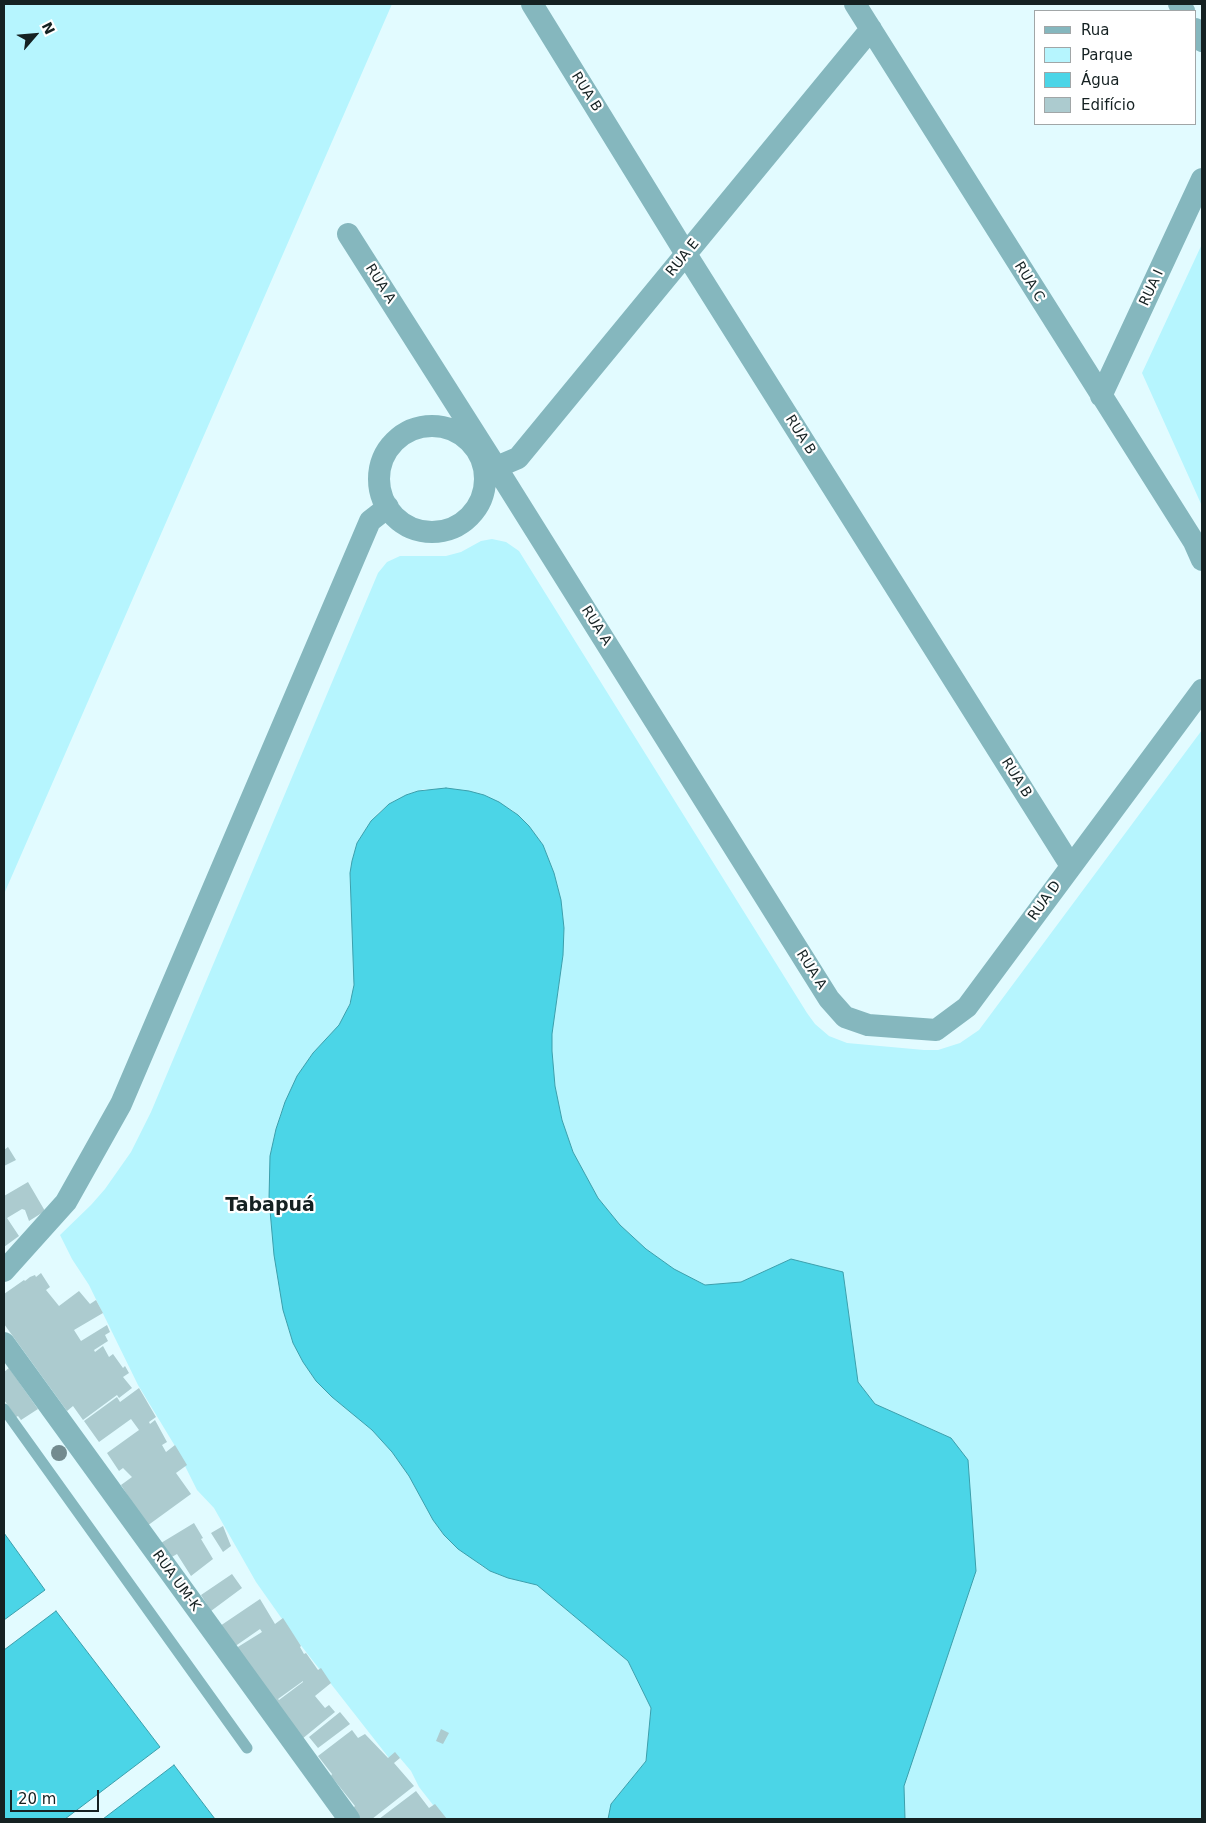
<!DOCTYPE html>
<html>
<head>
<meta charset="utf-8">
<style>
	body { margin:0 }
	#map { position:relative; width:1206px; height:1823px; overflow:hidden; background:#e2fbff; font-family:"DejaVu Sans",sans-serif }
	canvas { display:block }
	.frame { position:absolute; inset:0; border:5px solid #152122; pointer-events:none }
	.legend { position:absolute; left:1034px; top:10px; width:162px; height:115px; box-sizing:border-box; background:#fff; border:1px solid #a1a6a7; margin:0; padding:6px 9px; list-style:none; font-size:15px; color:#152122 }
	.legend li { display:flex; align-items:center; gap:10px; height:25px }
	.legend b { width:25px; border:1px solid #a1a6a7 }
	.north { position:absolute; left:10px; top:10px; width:50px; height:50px; -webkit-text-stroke:4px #fff; paint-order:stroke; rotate:63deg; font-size:14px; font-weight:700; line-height:20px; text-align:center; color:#152122 }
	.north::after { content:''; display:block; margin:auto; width:18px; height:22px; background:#152122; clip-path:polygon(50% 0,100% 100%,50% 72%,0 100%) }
	.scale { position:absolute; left:10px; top:1790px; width:89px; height:22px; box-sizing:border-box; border:2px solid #152122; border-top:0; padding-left:6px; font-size:15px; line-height:18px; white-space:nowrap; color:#152122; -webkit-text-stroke:4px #fff; paint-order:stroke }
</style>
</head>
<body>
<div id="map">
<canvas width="1206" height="1823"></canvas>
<div class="frame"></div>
<ul class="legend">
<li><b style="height:6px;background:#85b7be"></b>Rua</li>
<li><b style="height:14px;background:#b6f5fe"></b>Parque</li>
<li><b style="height:14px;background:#4bd5e7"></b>Água</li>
<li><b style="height:14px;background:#accbcf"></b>Edifício</li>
</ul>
<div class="north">N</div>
<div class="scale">20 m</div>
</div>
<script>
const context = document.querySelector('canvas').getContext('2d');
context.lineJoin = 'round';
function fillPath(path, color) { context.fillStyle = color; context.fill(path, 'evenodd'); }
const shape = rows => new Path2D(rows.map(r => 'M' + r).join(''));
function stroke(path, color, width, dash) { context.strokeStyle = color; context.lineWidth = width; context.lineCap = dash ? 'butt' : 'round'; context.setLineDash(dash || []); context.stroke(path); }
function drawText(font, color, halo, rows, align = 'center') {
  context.font = font + ' "DejaVu Sans",sans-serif'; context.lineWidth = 4.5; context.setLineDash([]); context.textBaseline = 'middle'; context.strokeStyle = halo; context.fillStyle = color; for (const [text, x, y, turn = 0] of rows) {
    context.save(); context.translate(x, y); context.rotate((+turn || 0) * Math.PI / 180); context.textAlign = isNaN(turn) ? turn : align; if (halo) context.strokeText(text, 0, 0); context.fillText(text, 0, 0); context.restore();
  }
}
const green = shape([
	[4,4,392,4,4,894],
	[1202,244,1202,506,1142,373],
	[492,539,506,542,519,551,807,1013,815,1024,829,1036,847,1043,924,1050,938,1050,960,1043,979,1030,1202,730,1202,1819,905,1819,904,1786,951,1438,875,1404,858,1382,843,1272,791,1259,741,1282,705,1285,674,1269,646,1249,620,1225,598,1198,573,1152,562,1120,555,1086,552,1051,552,1034,563,955,564,928,561,900,554,873,543,845,529,826,512,810,484,795,424,789,406,795,389,804,379,812,371,821,357,843,352,861,350,873,354,980,353,994,346,1012,339,1025,313,1053,297,1076,280,1115,270,1156,274,1255,286,1321,293,1343,303,1362,316,1381,332,1397,372,1430,392,1452,409,1476,433,1519,444,1535,481,1566,490,1571,499,1575,537,1585,628,1661,651,1708,646,1761,611,1804,608,1819,444,1819,419,1787,411,1771,400,1758,389,1758,299,1643,256,1582,214,1508,197,1490,175,1446,138,1385,89,1285,72,1259,60,1235,91,1205,105,1189,131,1152,151,1112,378,573,387,562,400,556,446,556,461,552,481,541]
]);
const water = shape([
	[446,788,469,791,484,795,499,802,518,815,529,826,543,845,554,873,561,900,564,928,563,955,552,1034,552,1051,555,1086,562,1120,573,1152,598,1198,620,1225,646,1249,674,1269,705,1285,741,1282,791,1259,843,1272,858,1382,875,1404,951,1438,968,1460,976,1571,904,1786,905,1819,608,1819,611,1804,646,1761,651,1708,628,1661,537,1585,508,1578,490,1571,458,1549,444,1535,433,1520,409,1476,392,1452,372,1430,332,1397,316,1381,303,1362,293,1343,283,1310,274,1255,269,1199,270,1156,276,1129,285,1102,297,1076,313,1053,339,1025,350,1004,354,985,350,873,352,861,357,843,371,821,389,804,406,795,418,791,446,788],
	[4,1533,45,1590,4,1620,4,1533],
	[56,1611,160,1747,65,1819,4,1819,4,1650,56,1611],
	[174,1765,215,1819,103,1819,174,1765]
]);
const building = shape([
	[8,1147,16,1160,4,1166,4,1150],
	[28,1182,45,1211,29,1221,25,1210,22,1209,7,1218,19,1236,4,1247,4,1196],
	[41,1273,50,1287,46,1290,59,1306,79,1291,90,1304,96,1300,103,1313,74,1330,81,1341,107,1325,110,1332,105,1335,108,1341,94,1350,95,1352,103,1346,109,1357,113,1354,123,1368,125,1366,129,1373,123,1377,132,1388,119,1398,117,1395,83,1420,73,1406,67,1411,4,1324,4,1294,24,1280,25,1281,30,1277,35,1275,36,1277],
	[9,1368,38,1409,21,1420,18,1416,16,1417,4,1400,4,1372],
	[139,1388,156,1417,149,1422,150,1424,155,1420,167,1442,162,1445,166,1452,175,1445,187,1465,176,1473,191,1494,147,1526,121,1485,132,1477,123,1468,119,1471,107,1453,139,1430,131,1419,99,1442,84,1421,117,1397,120,1402],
	[194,1523,203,1538,201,1539,213,1559,191,1576,177,1554,170,1558,161,1543],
	[223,1526,231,1546,223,1552,211,1533],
	[232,1574,242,1588,211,1611,201,1595],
	[260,1599,275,1624,283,1618,301,1646,300,1647,304,1654,306,1653,318,1670,321,1668,331,1683,315,1696,325,1708,329,1705,335,1712,302,1739,233,1650,262,1632,260,1629,234,1647,220,1626],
	[303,1681,303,1682,279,1700,278,1699],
	[340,1712,350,1724,318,1748,309,1737],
	[441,1729,449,1733,443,1744,436,1741],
	[352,1730,358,1738,365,1734,388,1758,395,1752,400,1758,394,1763,414,1786,372,1819,359,1819,351,1810,355,1806,331,1776,332,1774,328,1769,318,1756],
	[416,1791,429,1808,435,1804,447,1819,379,1819]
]);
const service = shape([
	[4,1409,247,1748]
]);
const minor = shape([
	[532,4,686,254,1071,866],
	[855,4,1194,542,1202,560],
	[1179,4,1184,11],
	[1195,29,1202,41],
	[348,234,496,467,829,999,845,1017,868,1025,936,1030,967,1007,1202,690],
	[1101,396,1202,179],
	'379 479a53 53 0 1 1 106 0a53 53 0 1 1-106 0Z',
	[485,472,518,458,871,29],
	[4,1271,66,1202,121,1104,370,521,388,507],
	[4,1343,349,1819]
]);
const trees = [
	[59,1453]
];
const streetNames = [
	["RUA B",586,92,58],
	["RUA E",683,258,-51],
	["RUA C",1029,282,58],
	["RUA A",380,284,58],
	["RUA I",1152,288,-65],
	["RUA B",800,435,58],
	["RUA A",596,626,58],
	["RUA B",1016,778,58],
	["RUA D",1045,901,-54],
	["RUA A",811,970,58],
	["RUA UM-K",176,1581,54]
];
const districtNames = [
	["Tabapuá",270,1206]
];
fillPath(green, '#b6f5fe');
fillPath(water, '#4bd5e7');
stroke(water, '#3b9fac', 1);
fillPath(building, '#accbcf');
stroke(service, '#85b7be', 11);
stroke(minor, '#85b7be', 22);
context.fillStyle = '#738b8f';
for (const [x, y] of trees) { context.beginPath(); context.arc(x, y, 8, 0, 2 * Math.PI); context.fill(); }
drawText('14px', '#152122', '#fff', streetNames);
drawText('bold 19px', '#152122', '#fff', districtNames);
</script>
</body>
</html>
